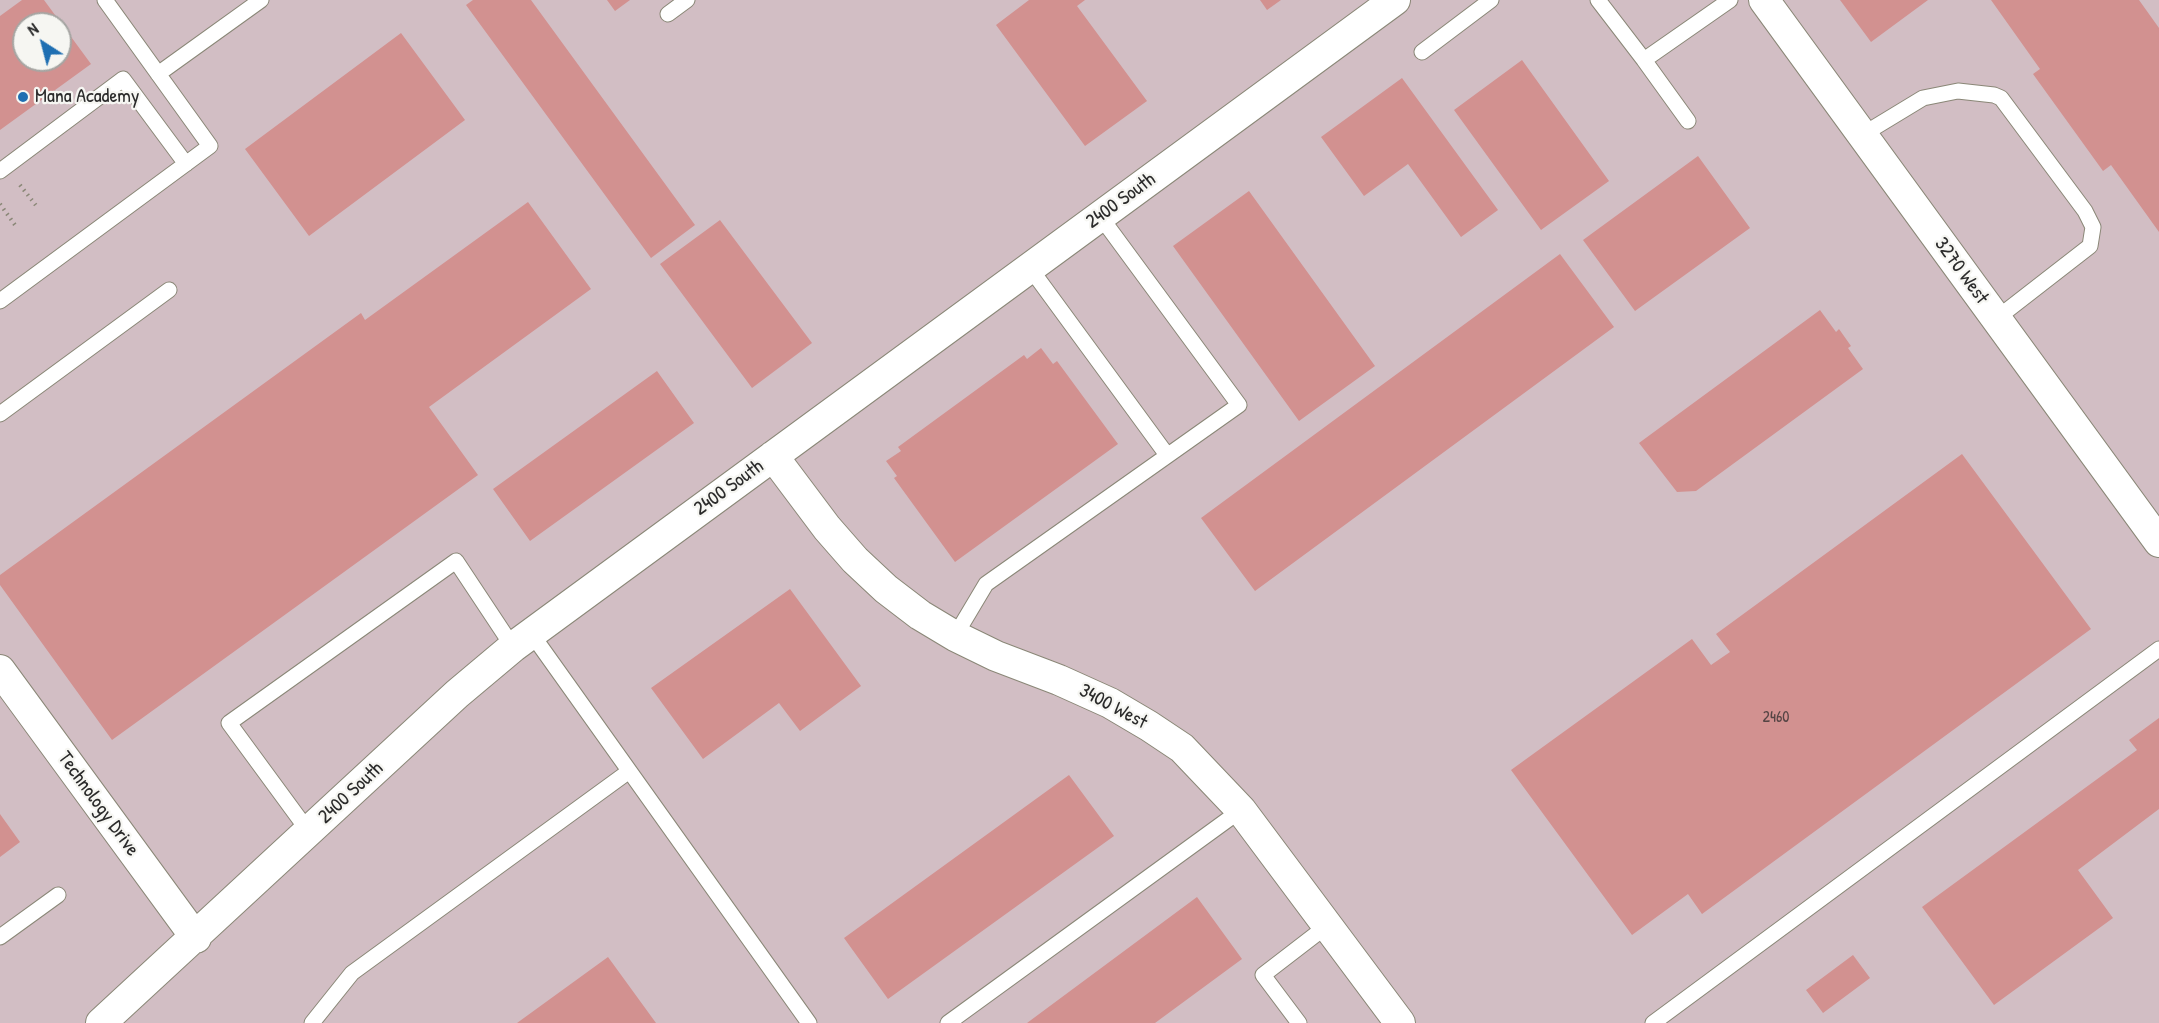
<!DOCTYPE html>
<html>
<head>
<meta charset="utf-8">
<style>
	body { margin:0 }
	#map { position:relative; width:2159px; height:1023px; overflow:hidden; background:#e9e3c3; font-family:"Patrick Hand",sans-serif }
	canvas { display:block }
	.north { position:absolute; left:12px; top:12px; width:60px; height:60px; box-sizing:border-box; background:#f6f6f2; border:2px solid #a5a5a2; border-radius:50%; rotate:324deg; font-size:16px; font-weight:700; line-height:24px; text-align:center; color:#2b2b2b }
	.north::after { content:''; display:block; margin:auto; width:21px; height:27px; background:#1f6fb2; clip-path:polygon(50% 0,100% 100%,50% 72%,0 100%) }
</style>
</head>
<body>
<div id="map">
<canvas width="2159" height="1023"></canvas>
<div class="north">N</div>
</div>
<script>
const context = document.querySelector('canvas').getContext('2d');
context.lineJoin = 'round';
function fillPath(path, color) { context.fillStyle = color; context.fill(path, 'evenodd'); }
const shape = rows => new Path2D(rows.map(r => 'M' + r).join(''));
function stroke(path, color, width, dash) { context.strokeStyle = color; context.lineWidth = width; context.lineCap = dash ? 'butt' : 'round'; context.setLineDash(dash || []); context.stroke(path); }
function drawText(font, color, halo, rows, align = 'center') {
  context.font = font + ' "Patrick Hand",sans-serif'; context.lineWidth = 4.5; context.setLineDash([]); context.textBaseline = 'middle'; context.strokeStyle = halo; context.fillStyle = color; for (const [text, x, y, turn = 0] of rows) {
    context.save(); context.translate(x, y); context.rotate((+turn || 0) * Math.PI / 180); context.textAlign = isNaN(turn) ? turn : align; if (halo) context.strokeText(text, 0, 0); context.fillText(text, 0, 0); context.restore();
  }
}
const industrial = shape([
	[0,0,2159,0,2159,1023,0,1023],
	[24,24,60,24,60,60,24,60]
]);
const building = shape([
	[22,0,44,0,91,64,0,130,0,16],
	[24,24,60,24,60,60,24,60],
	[473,0,531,0,695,225,651,258,466,5],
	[607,0,630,0,615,11],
	[1029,0,1085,0,1077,6,1147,101,1085,146,996,25],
	[1260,0,1281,0,1267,10],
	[1840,0,1928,0,1871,42],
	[1991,0,2139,0,2159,28,2159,232,2111,165,2103,171,2033,74,2040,69],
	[401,33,465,120,309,236,245,149],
	[1522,60,1609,181,1541,230,1454,110],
	[1402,78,1498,210,1461,237,1408,164,1364,196,1321,137],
	[1698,156,1750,228,1635,311,1583,240],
	[1249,191,1375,366,1299,421,1173,246],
	[528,202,591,289,429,407,478,475,112,740,0,585,0,575,361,313,365,320],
	[720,220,812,343,752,388,660,264],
	[1560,254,1614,327,1255,591,1201,518],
	[1820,310,1836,332,1839,329,1851,346,1848,348,1863,369,1696,491,1677,492,1639,443],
	[1041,348,1053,364,1057,361,1118,444,955,562,894,478,897,476,886,461,901,451,898,447,1024,355,1027,359],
	[657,371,694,423,530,541,493,489],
	[1962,454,2091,629,1702,914,1688,894,1632,935,1511,770,1692,639,1711,665,1730,652,1716,634],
	[790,589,861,686,800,731,779,703,703,759,651,688],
	[2159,718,2159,809,2078,870,2113,918,1994,1005,1922,907,2137,750,2129,740],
	[1069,775,1114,836,888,999,844,938],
	[0,814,20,842,0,857],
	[1197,897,1242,959,1155,1023,1027,1023],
	[1853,955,1870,978,1823,1013,1806,990],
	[608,957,656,1023,517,1023]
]);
const path = shape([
	[20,185,38,208],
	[0,204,15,225]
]);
const lane = shape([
	[1598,0,1644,60],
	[668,14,687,0],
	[1422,52,1491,0],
	[158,74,261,0],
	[1688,121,1644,60,1730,0],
	[1862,135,1923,98,1958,91,1994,95,2001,98,2085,211,2093,227,2090,246,1996,319],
	[0,171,123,79,186,164],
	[1030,268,1167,455],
	[0,301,210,146,105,0],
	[0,414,169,290],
	[531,633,809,1023],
	[955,636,986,584,1239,405,1100,216],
	[309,832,229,723,456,561,513,647],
	[0,937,58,895],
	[312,1023,352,973,628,772],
	[948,1023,1241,810],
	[1299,1023,1263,975,1328,925],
	[1653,1023,2159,649]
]);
const street = shape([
	[1764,0,2159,542],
	[773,456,827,528,855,560,886,589,920,615,955,636,996,656,1059,680,1110,703,1149,726,1182,748,1241,810,1400,1023],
	[0,670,196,938],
	[101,1023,457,694,513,647,1395,0]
]);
const markers = [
	[23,97,6,"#1f6fb2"]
];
const numberNames = [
	["2460",1776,718]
];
const poiNames = [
	["Mana Academy",35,97]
];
const streetNames = [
	["2400 South",1121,201,-36],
	["3270 West",1961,271,54],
	["2400 South",729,488,-36],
	["3400 West",1113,707,28],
	["2400 South",351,793,-43],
	["Technology Drive",98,804,54]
];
fillPath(industrial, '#d2bec4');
fillPath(building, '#d29190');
stroke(lane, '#8a8777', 17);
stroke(street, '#8a8777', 32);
stroke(path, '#8a8777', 4, [1.5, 4.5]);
stroke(lane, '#fff', 15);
stroke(street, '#fff', 30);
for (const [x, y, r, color] of markers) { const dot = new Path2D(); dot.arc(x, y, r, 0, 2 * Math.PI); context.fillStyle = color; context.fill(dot); stroke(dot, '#f6f6f2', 2); }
drawText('16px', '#544', null, numberNames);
drawText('20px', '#2b2b2b', '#f6f6f2', poiNames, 'left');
drawText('20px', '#2b2b2b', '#f6f6f2', streetNames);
</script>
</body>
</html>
